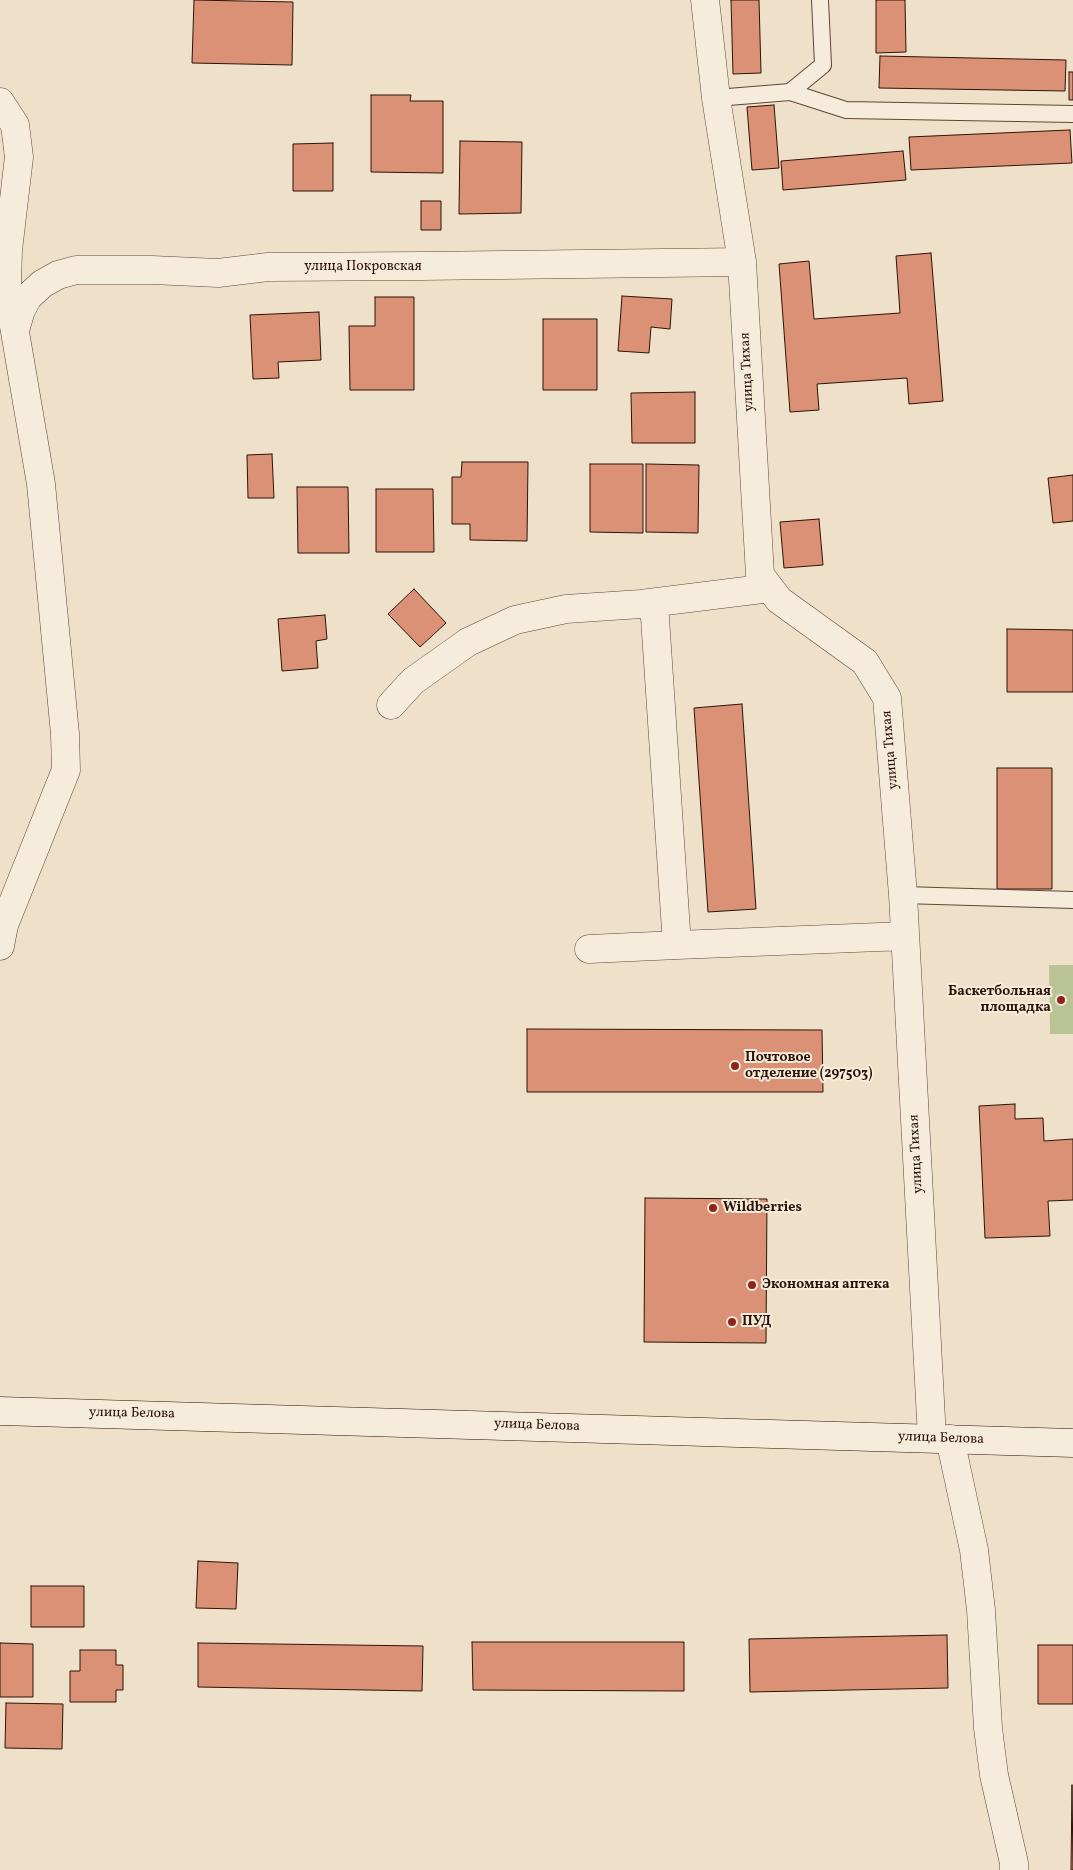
<!DOCTYPE html>
<html>
<head>
<meta charset="utf-8">
<style>
	body { margin:0 }
	canvas { display:block; background:#efe1c9 }
</style>
</head>
<body>
<canvas width="1073" height="1870"></canvas>
<script>
const context = document.querySelector('canvas').getContext('2d');
context.lineJoin = 'round';
function fillPath(path, color) { context.fillStyle = color; context.fill(path, 'evenodd'); }
const shape = rows => new Path2D(rows.map(r => 'M' + r).join(''));
function stroke(path, color, width, dash) { context.strokeStyle = color; context.lineWidth = width; context.lineCap = dash ? 'butt' : 'round'; context.setLineDash(dash || []); context.stroke(path); }
function drawText(font, color, halo, rows, align = 'center') {
  context.font = font + ' Vollkorn,serif'; context.lineWidth = 4; context.setLineDash([]); context.textBaseline = 'middle'; context.strokeStyle = halo; context.fillStyle = color; for (const [text, x, y, turn = 0] of rows) {
    context.save(); context.translate(x, y); context.rotate((+turn || 0) * Math.PI / 180); context.textAlign = isNaN(turn) ? turn : align; if (halo) context.strokeText(text, 0, 0); context.fillText(text, 0, 0); context.restore();
  }
}
const green = shape([
	[1049,965,1073,965,1073,1034,1050,1034]
]);
const building = shape([
	[194,0,293,2,292,65,192,63,194,0],
	[731,0,759,0,761,73,733,74,731,0],
	[876,0,905,0,906,52,876,53,876,0],
	[880,56,1066,60,1065,91,879,88,880,56],
	[1069,72,1073,72,1073,100,1069,100,1069,72],
	[371,95,411,95,410,101,443,101,443,173,371,172,371,95],
	[774,105,779,168,752,170,747,107,774,105],
	[1070,130,1072,163,911,170,909,137,1070,130],
	[460,141,522,142,521,213,459,214,460,141],
	[333,143,333,191,293,191,293,144,333,143],
	[903,151,906,180,783,190,781,161,903,151],
	[421,201,441,201,441,230,421,230,421,201],
	[931,253,943,401,909,404,907,378,817,384,819,410,790,412,779,264,809,261,814,319,900,313,896,256,931,253],
	[622,296,672,299,670,329,651,327,649,353,618,351,622,296],
	[375,297,414,297,414,390,350,390,349,326,375,326,375,297],
	[319,312,321,360,278,362,279,378,253,379,250,315,319,312],
	[543,319,597,319,597,390,543,390,543,319],
	[695,392,695,443,632,443,631,393,695,392],
	[272,454,274,498,248,498,247,455,272,454],
	[462,462,528,462,527,541,470,540,470,524,452,524,452,477,461,477,462,462],
	[590,464,643,464,643,533,590,532,590,464],
	[646,464,699,465,698,533,646,532,646,464],
	[1073,475,1073,521,1053,523,1048,478,1073,475],
	[297,487,348,487,349,553,298,553,297,487],
	[376,489,433,489,434,552,376,552,376,489],
	[819,519,823,565,784,568,780,522,819,519],
	[414,589,446,623,420,647,388,614,414,589],
	[325,615,327,639,316,641,318,668,282,671,278,619,325,615],
	[1007,629,1073,630,1073,692,1007,692,1007,629],
	[742,704,756,909,708,912,694,708,742,704],
	[997,768,1052,768,1052,889,997,889,997,768],
	[527,1029,822,1030,823,1092,527,1092,527,1029],
	[1015,1104,1015,1119,1043,1118,1044,1141,1073,1139,1073,1200,1048,1201,1050,1236,985,1238,979,1106,1015,1104],
	[645,1198,767,1199,766,1343,644,1342,645,1198],
	[198,1561,238,1563,236,1609,196,1608,198,1561],
	[31,1586,84,1586,84,1627,31,1627,31,1586],
	[947,1635,948,1688,750,1692,749,1639,947,1635],
	[472,1642,684,1642,684,1691,473,1690,472,1642],
	[0,1643,33,1644,33,1697,0,1697,0,1643],
	[198,1643,423,1646,422,1691,198,1687,198,1643],
	[1038,1645,1073,1645,1073,1704,1038,1704,1038,1645],
	[80,1650,116,1650,116,1665,123,1665,123,1690,116,1690,116,1702,70,1702,70,1671,80,1671,80,1650],
	[6,1703,63,1704,62,1749,5,1748,6,1703],
	[1072,1785,1073,1870,1071,1870,1072,1785]
]);
const lane = shape([
	[790,92,823,65,820,0],
	[716,98,790,92,846,110,1073,114],
	[903,895,1073,900]
]);
const street = shape([
	[705,0,716,98,742,262,760,575,779,600,865,662,887,698,903,895,932,1438],
	[0,102,15,125,19,157,8,250,7,285,41,484,65,734,66,770,4,925,0,946],
	[15,330,21,310,28,297,42,284,58,275,76,270,152,270,218,273,268,267,422,266,742,262],
	[654,603,677,945,905,936],
	[391,705,413,681,468,642,515,620,566,609,641,604,770,588],
	[589,949,677,945],
	[950,1439,974,1550,981,1610,988,1728,994,1775,1014,1863,1014,1870]
]);
const secondary = shape([
	[0,1411,1073,1443]
]);
const markers = [
	[1061,1000,5,"#8f2418"],
	[735,1066,5,"#8f2418"],
	[713,1208,5,"#8f2418"],
	[752,1285,5,"#8f2418"],
	[732,1322,5,"#8f2418"]
];
const streetNames = [
	["улица Покровская",363,267],
	["улица Тихая",748,372,-93],
	["улица Тихая",891,750,-95],
	["улица Тихая",917,1154,-93],
	["улица Белова",132,1414,1],
	["улица Белова",537,1426,2],
	["улица Белова",941,1439,2]
];
const poiNames = [
	["Баскетбольная",1051,992,"right"],
	["площадка",1051,1008,"right"],
	["Почтовое",745,1058],
	["отделение (297503)",745,1074],
	["Wildberries",723,1208],
	["Экономная аптека",762,1285],
	["ПУД",742,1322]
];
fillPath(green, '#b9c396');
fillPath(building, '#da9175');
stroke(building, '#2d1307', 1);
stroke(lane, '#5e4638', 18);
stroke(street, '#5e4638', 29);
stroke(secondary, '#2d1307', 29);
stroke(lane, '#f5ecdc', 16);
stroke(street, '#f5ecdc', 28);
stroke(secondary, '#f5ecdc', 28);
for (const [x, y, r, color] of markers) { const dot = new Path2D(); dot.arc(x, y, r, 0, 2 * Math.PI); context.fillStyle = color; context.fill(dot); stroke(dot, '#f5ecdc', 2); }
drawText('14px', '#2d1307', '#f5ecdc', streetNames);
drawText('bold 14px', '#2d1307', '#f5ecdc', poiNames, 'left');
</script>
</body>
</html>
